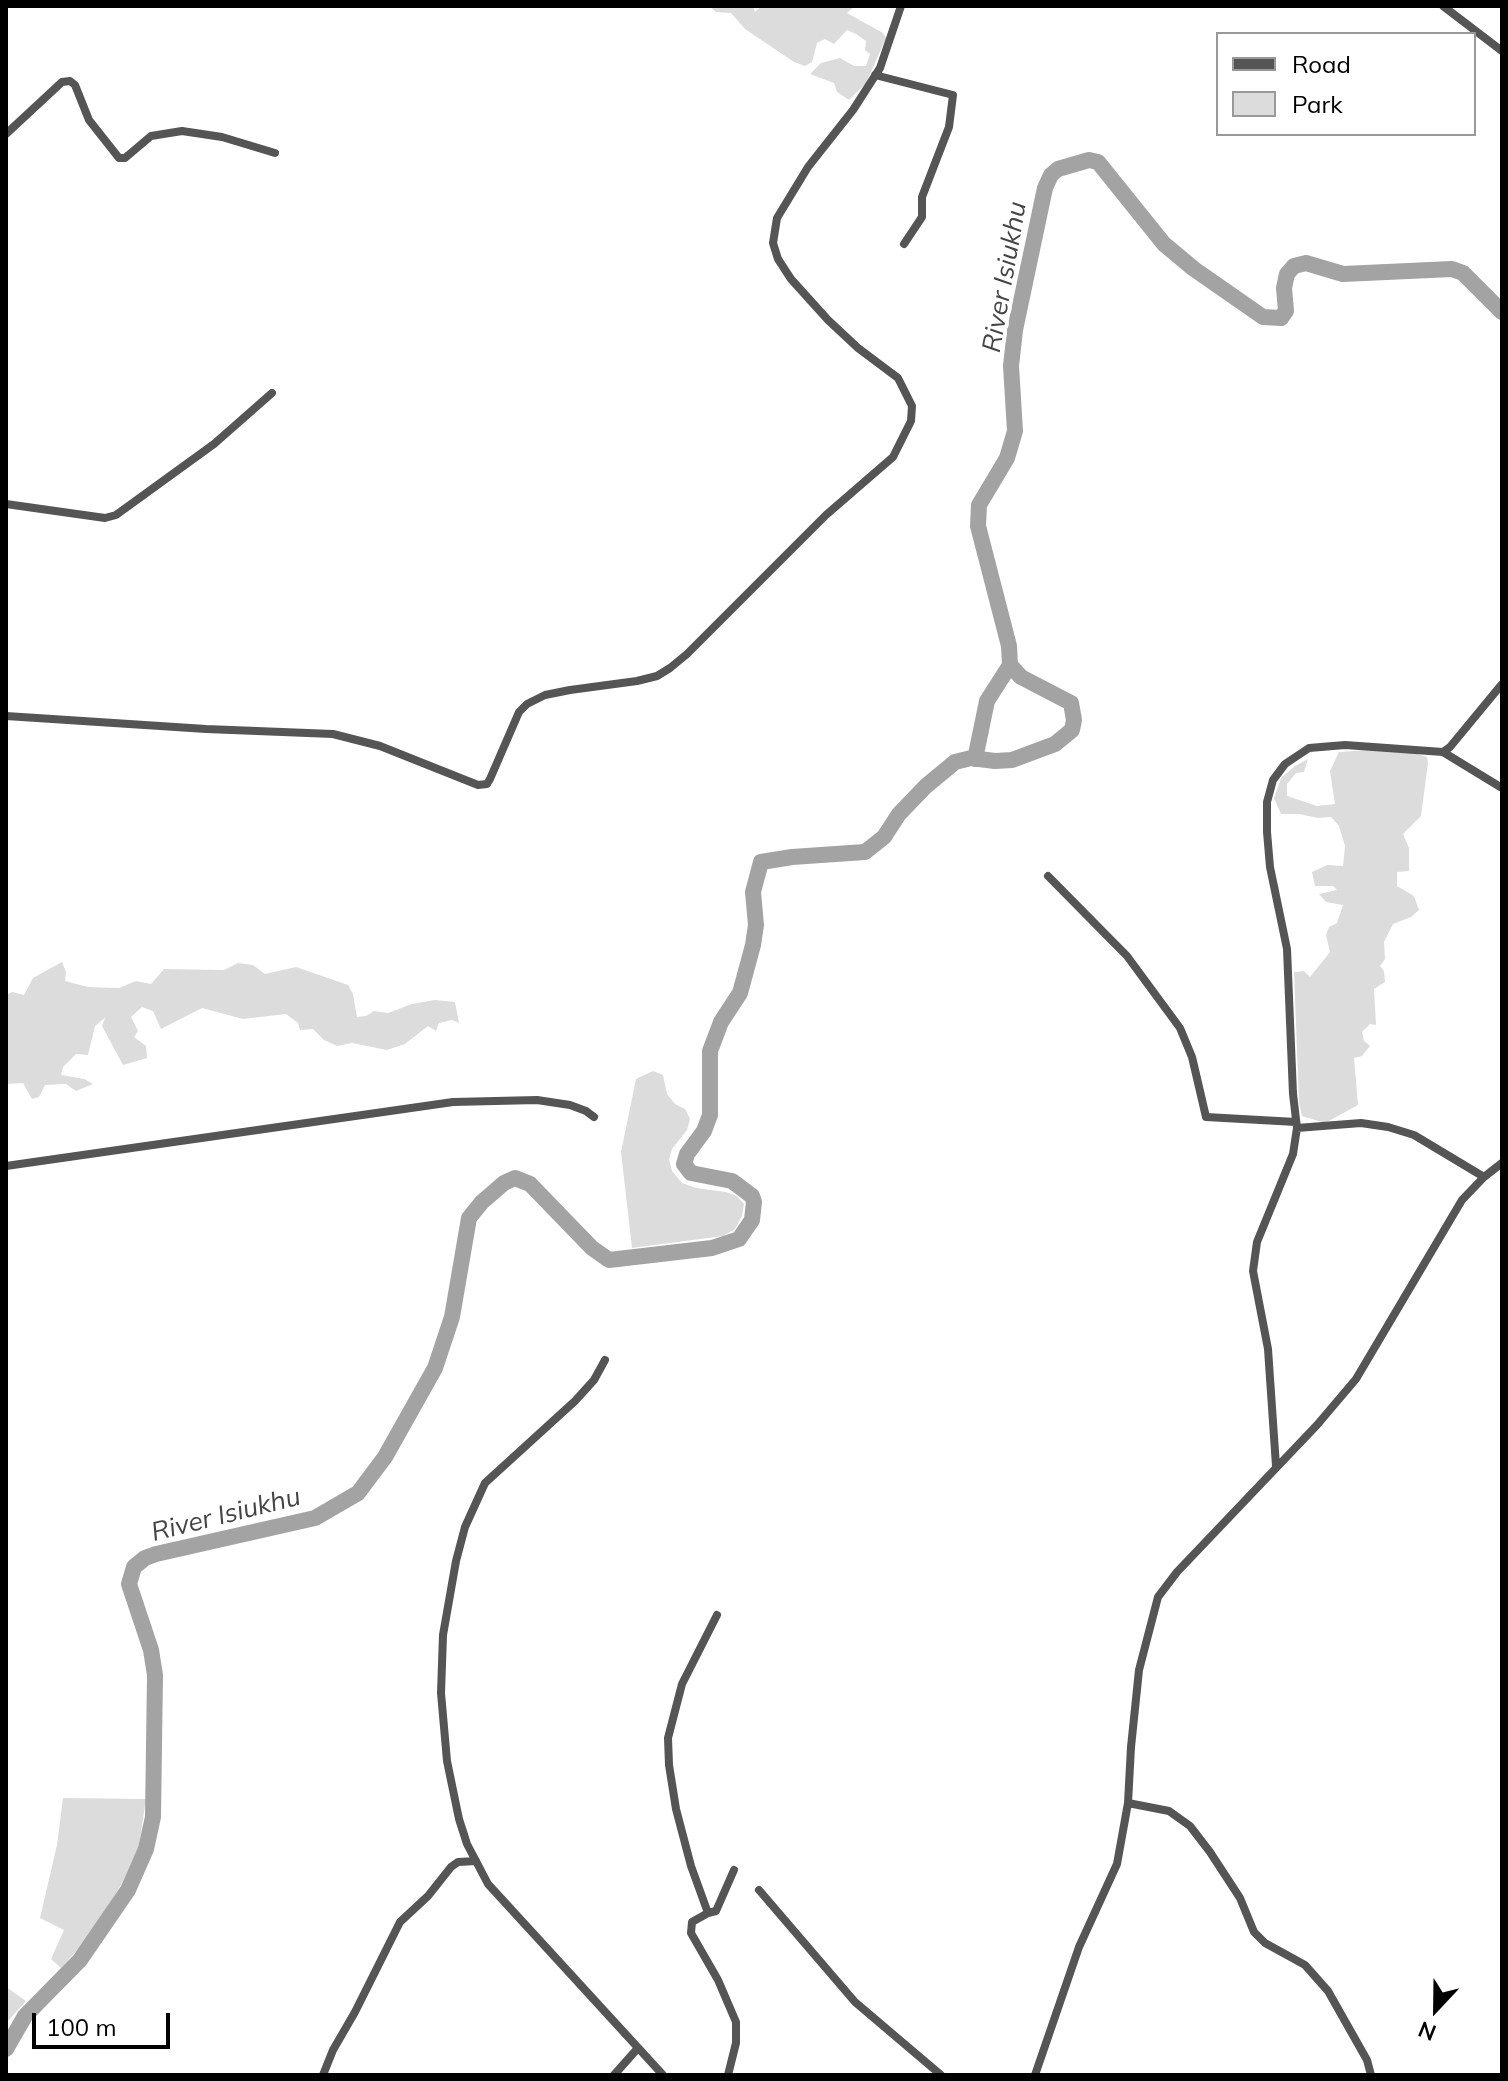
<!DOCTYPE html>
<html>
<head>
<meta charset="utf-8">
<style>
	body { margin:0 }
	#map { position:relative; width:1508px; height:2081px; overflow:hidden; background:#fff; font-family:Mulish,sans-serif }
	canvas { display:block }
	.frame { position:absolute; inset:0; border:8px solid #000; pointer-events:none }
	.legend { position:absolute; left:1216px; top:32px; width:260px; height:104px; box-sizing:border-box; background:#fff; border:2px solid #999; margin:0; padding:10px 14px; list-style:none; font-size:24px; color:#000 }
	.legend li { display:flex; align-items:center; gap:16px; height:40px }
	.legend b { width:40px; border:2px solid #999 }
	.north { position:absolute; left:1396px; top:1969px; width:80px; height:80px; -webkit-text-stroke:6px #fff; paint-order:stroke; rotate:202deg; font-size:22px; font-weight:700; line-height:32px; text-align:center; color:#000 }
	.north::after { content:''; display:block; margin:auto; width:28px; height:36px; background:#000; clip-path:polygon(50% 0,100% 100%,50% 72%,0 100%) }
	.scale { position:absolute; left:32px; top:2013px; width:138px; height:36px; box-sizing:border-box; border:4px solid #000; border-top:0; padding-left:10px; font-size:24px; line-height:28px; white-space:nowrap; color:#000; -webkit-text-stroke:6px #fff; paint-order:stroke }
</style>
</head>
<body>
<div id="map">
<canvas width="1508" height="2081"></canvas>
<div class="frame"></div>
<ul class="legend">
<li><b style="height:10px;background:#555"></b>Road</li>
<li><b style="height:22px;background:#dcdcdc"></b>Park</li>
</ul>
<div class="north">N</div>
<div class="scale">100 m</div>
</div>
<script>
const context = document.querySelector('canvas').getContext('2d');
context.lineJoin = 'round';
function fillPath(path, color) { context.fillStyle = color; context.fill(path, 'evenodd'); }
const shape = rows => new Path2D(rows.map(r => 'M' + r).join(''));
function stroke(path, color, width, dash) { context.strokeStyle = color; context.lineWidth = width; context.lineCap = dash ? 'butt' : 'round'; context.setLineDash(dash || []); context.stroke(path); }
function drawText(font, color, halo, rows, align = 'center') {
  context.font = font + ' Mulish,sans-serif'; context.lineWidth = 8; context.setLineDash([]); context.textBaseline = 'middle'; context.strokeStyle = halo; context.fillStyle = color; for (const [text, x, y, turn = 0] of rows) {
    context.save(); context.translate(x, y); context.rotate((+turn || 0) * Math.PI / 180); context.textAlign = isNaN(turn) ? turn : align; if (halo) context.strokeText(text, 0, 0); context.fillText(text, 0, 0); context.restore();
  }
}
const green = shape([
	[709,6,753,6,755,12,761,6,855,6,847,13,883,33,886,38,866,83,849,100,837,92,834,83,810,74,821,63,840,58,854,66,866,66,870,54,865,50,866,41,856,34,847,30,834,44,825,39,817,43,812,62,805,66,794,62,745,29,731,13,716,12],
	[1398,748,1427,757,1428,763,1421,816,1403,834,1409,848,1409,871,1397,872,1397,886,1414,896,1419,910,1411,917,1393,924,1384,942,1385,959,1380,966,1384,971,1385,982,1374,989,1376,1025,1370,1024,1362,1032,1364,1041,1370,1046,1362,1056,1354,1058,1358,1105,1325,1123,1302,1116,1299,1103,1294,972,1304,971,1310,977,1330,952,1326,935,1329,927,1337,923,1343,905,1326,902,1319,894,1337,890,1333,886,1315,886,1312,872,1327,865,1343,866,1345,846,1339,826,1331,817,1318,818,1299,814,1281,814,1274,798,1281,778,1295,766,1308,759,1304,772,1296,773,1287,784,1287,796,1317,806,1335,804,1330,771,1339,752],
	[62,962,66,972,65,981,88,987,119,988,136,981,151,984,164,969,224,970,238,963,253,965,265,974,296,967,348,985,353,994,357,1017,366,1016,374,1011,388,1013,412,1004,435,1000,455,1002,459,1023,452,1020,439,1023,436,1031,428,1026,405,1044,387,1050,352,1043,337,1046,324,1040,313,1029,300,1030,298,1023,286,1014,243,1019,202,1008,161,1029,153,1011,142,1007,131,1017,138,1031,134,1037,146,1046,147,1058,123,1065,102,1026,105,1018,95,1026,88,1055,76,1054,63,1067,61,1075,84,1079,93,1084,76,1091,66,1084,45,1085,39,1097,32,1099,23,1083,6,1084,6,995,12,992,24,995,33,978],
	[653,1071,663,1075,667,1094,675,1104,685,1109,690,1119,687,1130,672,1149,669,1159,672,1171,682,1183,696,1188,726,1192,737,1196,744,1204,742,1216,735,1229,723,1236,632,1248,621,1152,636,1079],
	[63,1798,146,1799,139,1846,121,1885,90,1936,61,1968,51,1959,64,1930,40,1918,57,1845],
	[6,1987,26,2001,6,2023]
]);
const river = shape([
	[975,759,987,701,1010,665],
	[6,2049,25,2016,80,1960,128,1890,146,1849,153,1817,155,1675,151,1650,129,1584,134,1567,145,1558,156,1554,315,1518,358,1493,385,1457,435,1368,452,1317,469,1218,482,1202,504,1183,515,1178,530,1184,592,1248,609,1260,712,1248,739,1239,752,1220,754,1202,752,1196,732,1181,691,1173,684,1164,687,1154,704,1131,710,1115,710,1051,721,1022,740,993,753,945,756,925,753,892,761,862,792,857,865,852,884,837,899,814,926,786,955,762,971,758,995,761,1012,760,1055,744,1072,730,1074,720,1071,703,1021,677,1010,665,1009,646,978,526,979,505,1007,458,1015,431,1011,366,1015,330,1045,188,1051,175,1058,169,1089,160,1098,162,1164,244,1194,269,1263,317,1281,318,1286,311,1284,288,1287,274,1294,266,1306,263,1343,274,1452,269,1463,273,1502,312]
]);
const minor = shape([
	[1443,6,1502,51],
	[875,75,953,95,949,127,922,197,922,217,904,244],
	[6,134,62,82,70,81,75,85,89,120,119,158,125,158,151,136,182,131,222,137,275,153],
	[6,504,105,518,116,515,214,444,272,393],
	[6,716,206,729,333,734,380,746,478,785,487,784,490,779,519,712,527,704,545,695,570,690,637,681,657,676,670,668,687,654,826,515,893,457,911,421,912,406,898,378,858,348,828,320,791,279,778,259,773,243,777,218,808,167,853,110,880,68,901,6],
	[1443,752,1502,788],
	[1048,876,1127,956,1180,1028,1192,1057,1206,1117,1296,1122],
	[1297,1128,1361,1123,1388,1127,1414,1135,1484,1177],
	[6,1166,453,1102,537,1100,570,1105,586,1111,594,1117],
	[605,1360,594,1380,575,1401,485,1483,465,1527,456,1561,443,1635,441,1693,447,1761,459,1819,467,1844,488,1884,663,2075],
	[1276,1466,1268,1349,1253,1271,1257,1242,1293,1154,1297,1128,1293,1094,1287,949,1270,867,1267,832,1267,802,1273,780,1285,764,1309,748,1345,745,1443,752,1450,747,1502,684],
	[717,1615,682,1684,668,1738,669,1765,676,1809,691,1866,708,1913,716,1911,734,1870],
	[1128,1803,1169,1811,1190,1826,1210,1852,1240,1898,1254,1932,1265,1943,1305,1965,1328,1991,1367,2060,1371,2075],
	[759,1890,855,2002,941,2075],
	[708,1913,692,1922,691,1933,718,1980,736,2022,736,2043,728,2075],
	[323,2075,333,2050,355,2012,400,1922,428,1896,451,1867,458,1862,476,1861],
	[614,2075,638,2048],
	[1035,2075,1079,1947,1117,1864,1128,1803,1131,1747,1139,1670,1158,1597,1177,1572,1317,1425,1356,1379,1462,1200,1484,1177,1502,1163]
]);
const waterNames = [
	["River Isiukhu",1005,277,-80],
	["River Isiukhu",226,1515,-14]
];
fillPath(green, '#dcdcdc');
stroke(river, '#a3a3a3', 16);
stroke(minor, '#555', 8);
drawText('italic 26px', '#444', '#fff', waterNames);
</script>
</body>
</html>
